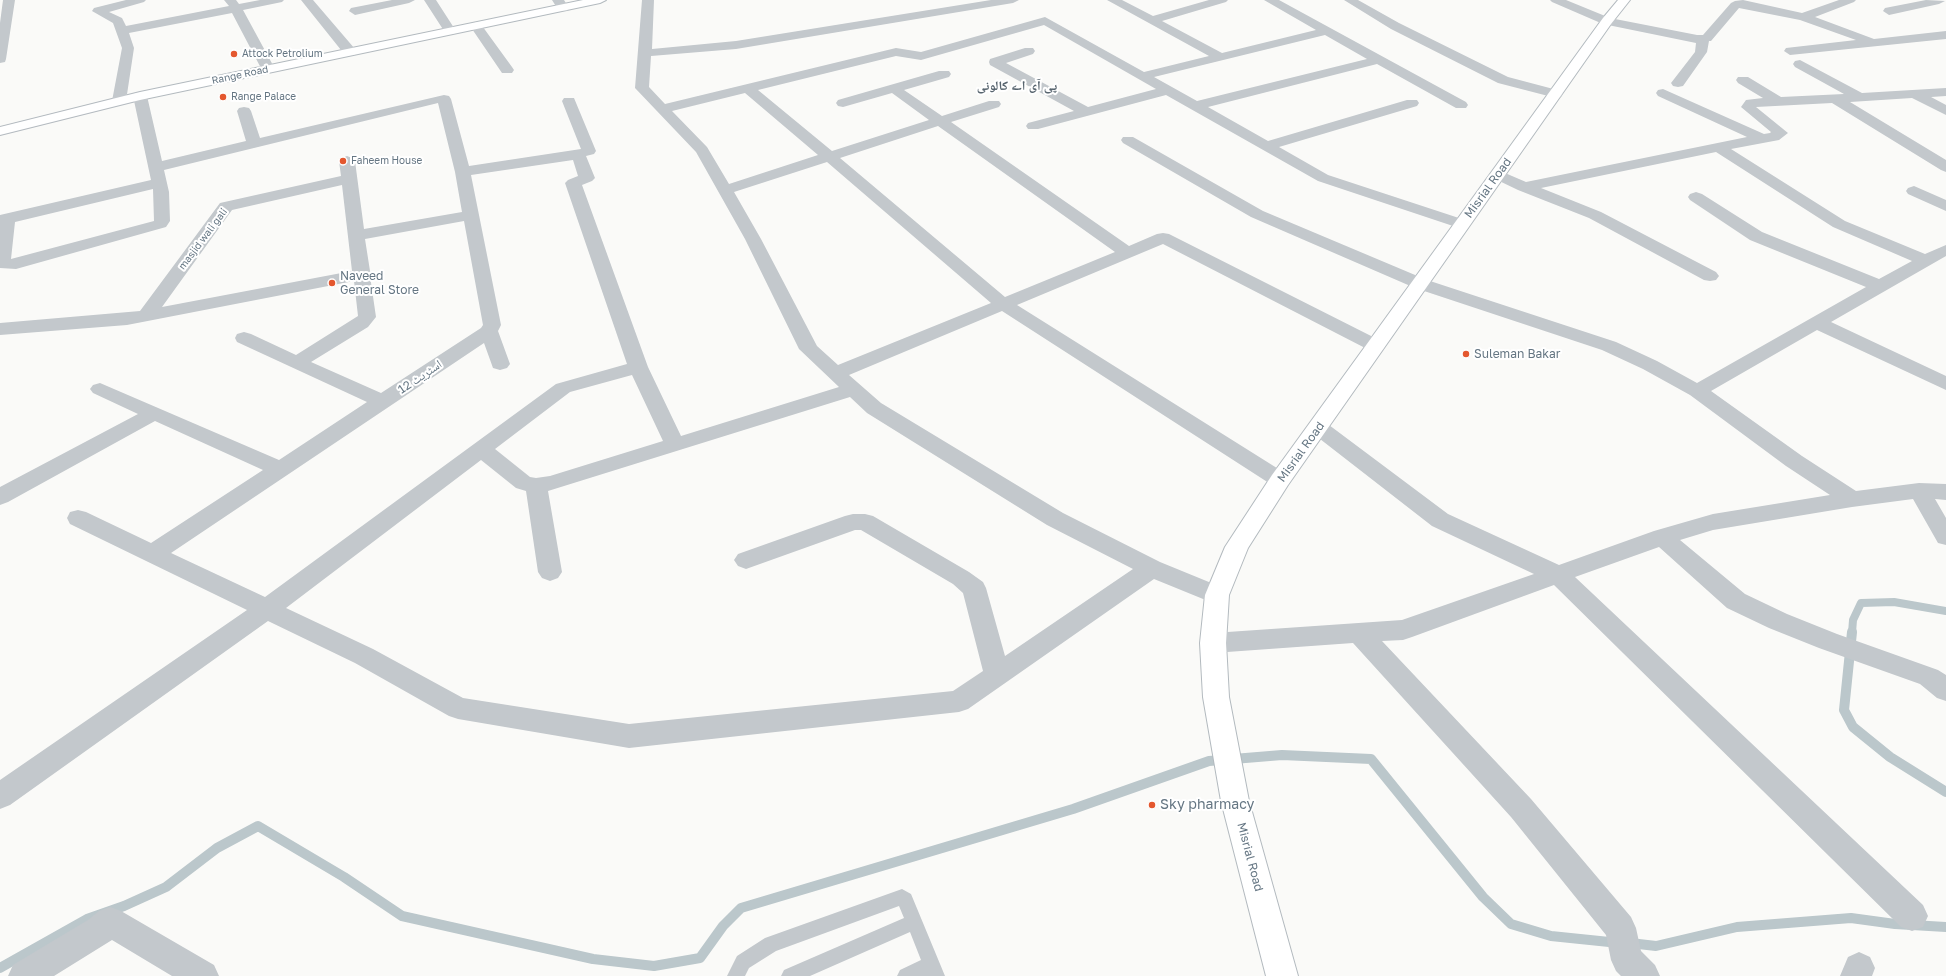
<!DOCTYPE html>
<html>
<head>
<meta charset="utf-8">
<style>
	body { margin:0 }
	canvas { display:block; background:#fafaf8 }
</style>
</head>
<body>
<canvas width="1946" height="976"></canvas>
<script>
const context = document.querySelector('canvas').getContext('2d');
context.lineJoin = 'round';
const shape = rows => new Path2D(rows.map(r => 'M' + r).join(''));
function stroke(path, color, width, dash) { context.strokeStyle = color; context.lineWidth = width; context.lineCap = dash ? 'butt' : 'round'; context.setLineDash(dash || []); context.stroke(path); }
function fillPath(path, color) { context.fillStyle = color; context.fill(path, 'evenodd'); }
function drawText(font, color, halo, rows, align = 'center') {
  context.font = font + ' "Golos Text","Noto Naskh Arabic",sans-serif'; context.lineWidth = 4; context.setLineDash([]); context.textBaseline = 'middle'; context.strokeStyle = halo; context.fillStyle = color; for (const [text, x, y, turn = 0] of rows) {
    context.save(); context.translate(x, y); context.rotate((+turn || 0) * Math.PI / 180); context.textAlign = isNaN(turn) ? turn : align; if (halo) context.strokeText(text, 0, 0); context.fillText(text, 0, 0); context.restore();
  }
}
const streamFar1 = shape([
	[1852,633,1853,620,1861,603,1894,602,1946,611]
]);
const stream = shape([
	[1852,632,1844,710,1853,727,1890,757,1946,792],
	[1630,943,1656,946,1737,927,1851,918,1895,924,1946,927],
	[0,968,87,919,124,906,166,887,217,848,258,826,344,877,402,916,593,959,654,966,700,958,723,926,741,908,1073,809,1209,761,1282,755,1371,759,1483,897,1511,924,1551,936,1619,943]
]);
const service = shape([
	[902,889,911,894,945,976,897,976,900,970,921,960,910,932,810,976,781,976,784,970,904,918,899,906,776,951,749,968,745,976,727,976,737,956,765,938,902,889]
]);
const minor = shape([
	[3,0,15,0,6,59,5,62,0,63,0,23,3,0],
	[126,0,146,0,144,2,109,12,122,18,126,26,229,6,224,0,236,0,239,4,260,0,284,0,282,2,243,10,275,69,273,72,263,72,232,13,129,33,134,48,126,101,124,104,114,104,112,101,122,48,113,23,92,11,94,8,126,0],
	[301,0,313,0,355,49,356,52,355,55,345,55,301,0],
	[392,0,415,0,409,3,355,15,349,11,351,8,392,0],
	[424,0,436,0,456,31,454,34,446,34,424,0],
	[552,0,564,0,569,8,567,11,559,11,552,0],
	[642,0,654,0,652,49,736,41,991,0,1019,0,1013,3,736,49,651,56,649,87,665,104,896,48,921,52,1045,17,1144,72,1209,56,1107,0,1122,0,1153,16,1209,0,1228,0,1226,2,1162,21,1222,53,1316,30,1264,0,1279,0,1466,102,1468,105,1466,108,1456,108,1377,64,1208,107,1268,141,1407,100,1417,100,1419,103,1417,106,1279,147,1328,175,1468,221,1470,224,1468,227,1462,229,1318,181,1166,95,1038,129,1028,129,1026,126,1028,123,1074,111,990,65,989,62,990,59,1025,48,1033,48,1035,51,1033,54,1006,63,1088,107,1156,89,1044,25,921,60,896,56,758,90,832,151,929,120,892,93,843,107,838,106,836,103,838,100,939,71,949,71,951,74,949,77,904,90,942,116,989,101,999,101,1001,104,999,107,951,122,1129,246,1157,234,1163,233,1169,234,1383,342,1385,346,1383,350,1376,352,1369,350,1163,244,1017,305,1288,475,1291,480,1288,485,1280,487,1272,485,1002,311,849,375,881,403,1063,513,1160,562,1226,589,1229,595,1226,601,1217,604,1208,601,1154,579,968,709,959,712,629,748,458,719,449,716,355,663,268,621,10,805,0,809,0,780,247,610,70,524,67,518,70,512,78,510,86,512,151,543,263,470,155,421,8,502,0,505,0,487,138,414,93,393,90,389,93,385,100,383,279,460,367,402,237,342,235,338,237,334,244,332,251,334,296,355,358,316,354,281,127,325,0,335,0,323,140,311,220,203,341,176,339,161,342,158,347,156,352,158,355,161,364,229,462,212,455,172,438,103,164,170,169,192,170,221,166,227,16,269,0,268,0,215,151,180,133,96,135,93,145,93,147,96,162,161,246,141,237,111,239,108,244,107,249,108,251,111,260,138,444,95,449,96,451,99,469,166,581,149,562,101,564,98,574,98,596,151,594,154,586,156,595,178,592,181,582,185,648,367,681,436,839,387,799,349,745,239,696,152,635,88,642,0],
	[1325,35,1367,59,1197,101,1154,77,1325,35],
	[745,93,818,155,729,184,707,147,672,111,745,93],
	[938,126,1115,252,1005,297,840,158,938,126],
	[573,160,578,176,568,180,565,183,627,364,556,384,265,597,171,553,484,343,493,368,500,370,507,368,510,364,498,331,501,325,471,175,573,160],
	[827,162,991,303,838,365,817,346,761,239,734,192,827,162],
	[342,185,352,271,162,307,232,210,342,185],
	[153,189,154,221,11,259,15,222,153,189],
	[464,221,483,325,481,328,381,393,311,362,368,327,376,317,370,276,372,274,370,271,365,239,464,221],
	[632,375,663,441,550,476,536,478,530,477,495,449,570,392,632,375],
	[850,397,867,413,1047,525,1133,569,1005,656,986,588,983,582,969,572,873,516,865,514,853,514,845,516,738,554,734,560,738,566,746,569,855,530,861,530,953,584,963,593,983,671,953,691,629,724,463,698,373,649,286,608,481,460,516,488,526,491,538,572,542,578,550,581,558,578,562,572,548,491,850,397],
	[1344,0,1358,0,1399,23,1508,77,1561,91,1563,94,1561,97,1556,98,1498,83,1391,29,1344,0],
	[1550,0,1566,0,1610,18,1697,35,1703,35,1731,3,1735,1,1743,0,1802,13,1839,0,1856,0,1854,2,1815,17,1874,39,1946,31,1946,39,1790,55,1784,51,1786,48,1856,40,1800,20,1739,8,1711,41,1709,41,1707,52,1683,86,1678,87,1673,86,1671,83,1695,52,1696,43,1603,24,1552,2,1550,0],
	[1926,0,1945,1,1939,4,1889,15,1883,11,1885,8,1926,0],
	[476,22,480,23,512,67,514,70,512,73,502,73,470,26,476,22],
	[1800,60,1862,93,1946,88,1946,96,1931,97,1946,105,1946,115,1912,98,1850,102,1946,160,1946,172,1941,170,1832,103,1756,107,1788,133,1779,140,1731,149,1845,221,1925,254,1946,245,1946,256,1831,322,1946,376,1946,390,1817,330,1711,391,1802,456,1856,491,1919,483,1946,484,1946,500,1935,499,1946,518,1946,545,1938,543,1913,499,1852,507,1713,530,1680,540,1745,594,1787,614,1837,634,1938,670,1946,675,1946,701,1937,698,1920,684,1819,648,1769,628,1727,608,1659,547,1575,577,1923,905,1928,916,1923,927,1912,931,1901,927,1554,585,1412,637,1403,640,1382,641,1531,799,1631,917,1636,928,1641,951,1655,965,1660,976,1621,976,1616,971,1611,960,1606,935,1511,817,1353,643,1213,653,1204,650,1200,643,1204,636,1213,633,1402,620,1534,574,1432,526,1311,432,1308,427,1311,422,1318,420,1325,422,1448,514,1559,565,1654,531,1713,514,1830,495,1786,466,1690,395,1643,369,1602,350,1415,288,1251,217,1123,143,1121,140,1123,137,1133,137,1263,211,1427,280,1616,342,1657,361,1697,383,1866,287,1750,240,1690,200,1688,197,1690,194,1696,192,1702,194,1762,232,1879,279,1912,261,1833,227,1716,152,1541,188,1601,212,1716,272,1719,276,1716,280,1710,281,1704,280,1589,218,1518,190,1493,178,1490,175,1493,172,1498,170,1526,182,1747,137,1658,96,1656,93,1658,90,1663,89,1764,134,1770,133,1771,132,1741,107,1746,100,1763,98,1738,83,1736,80,1738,77,1748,77,1781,97,1844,94,1795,67,1793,64,1795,61,1800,60],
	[1914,186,1946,200,1946,211,1908,194,1906,191,1908,188,1914,186],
	[110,907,121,911,214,965,219,976,172,976,112,940,54,976,8,976,13,965,88,920,99,911,110,907],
	[1859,952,1870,957,1875,968,1872,976,1840,976,1848,957,1859,952]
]);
const secondary = shape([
	[583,0,606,0,600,3,140,100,0,135,0,127,140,92,583,0],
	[1618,0,1630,0,1611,24,1288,485,1248,548,1229,595,1226,643,1229,697,1249,801,1298,976,1266,976,1221,801,1203,697,1200,643,1205,595,1225,547,1272,475,1603,18,1618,0]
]);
const markers = [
	[234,54,4,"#e4572e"],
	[223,97,4,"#e4572e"],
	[343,161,4,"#e4572e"],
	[332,283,4,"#e4572e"],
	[1466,354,4,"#e4572e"],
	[1152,805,4,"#e4572e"]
];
const farPoinames = [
	["Attock Petrolium",242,54],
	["Range Palace",231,97],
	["Faheem House",351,161]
];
const farStreetnames = [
	["Range Road",240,75,-12],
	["masjid wali gali",203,239,-53]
];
const streetNames = [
	["Misrial Road",1488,188,-54],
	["اسٹریٹ 12",420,377,-34],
	["Misrial Road",1301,452,-54],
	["Misrial Road",1250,857,75]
];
const poiNames = [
	["Naveed",340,276],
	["General Store",340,290],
	["Suleman Bakar",1474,354]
];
const farDistrictnames = [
	["پی آی اے کالونی",1017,86]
];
const nearPoinames = [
	["Sky pharmacy",1160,805]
];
stroke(streamFar1, '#bbc7cb', 8);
stroke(stream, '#bbc7cb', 10);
stroke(secondary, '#b3babf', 2);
fillPath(service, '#c3c8cc');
fillPath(minor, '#c3c8cc');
fillPath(secondary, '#fff');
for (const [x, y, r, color] of markers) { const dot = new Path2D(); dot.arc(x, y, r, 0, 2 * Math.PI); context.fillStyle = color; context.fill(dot); stroke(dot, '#fff', 1.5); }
drawText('10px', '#657683', '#fff', farPoinames, 'left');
drawText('10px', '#657683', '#fff', farStreetnames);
drawText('12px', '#657683', '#fff', streetNames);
drawText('12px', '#657683', '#fff', poiNames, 'left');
drawText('bold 13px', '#57646e', '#fff', farDistrictnames);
drawText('14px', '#657683', '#fff', nearPoinames, 'left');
</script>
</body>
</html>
